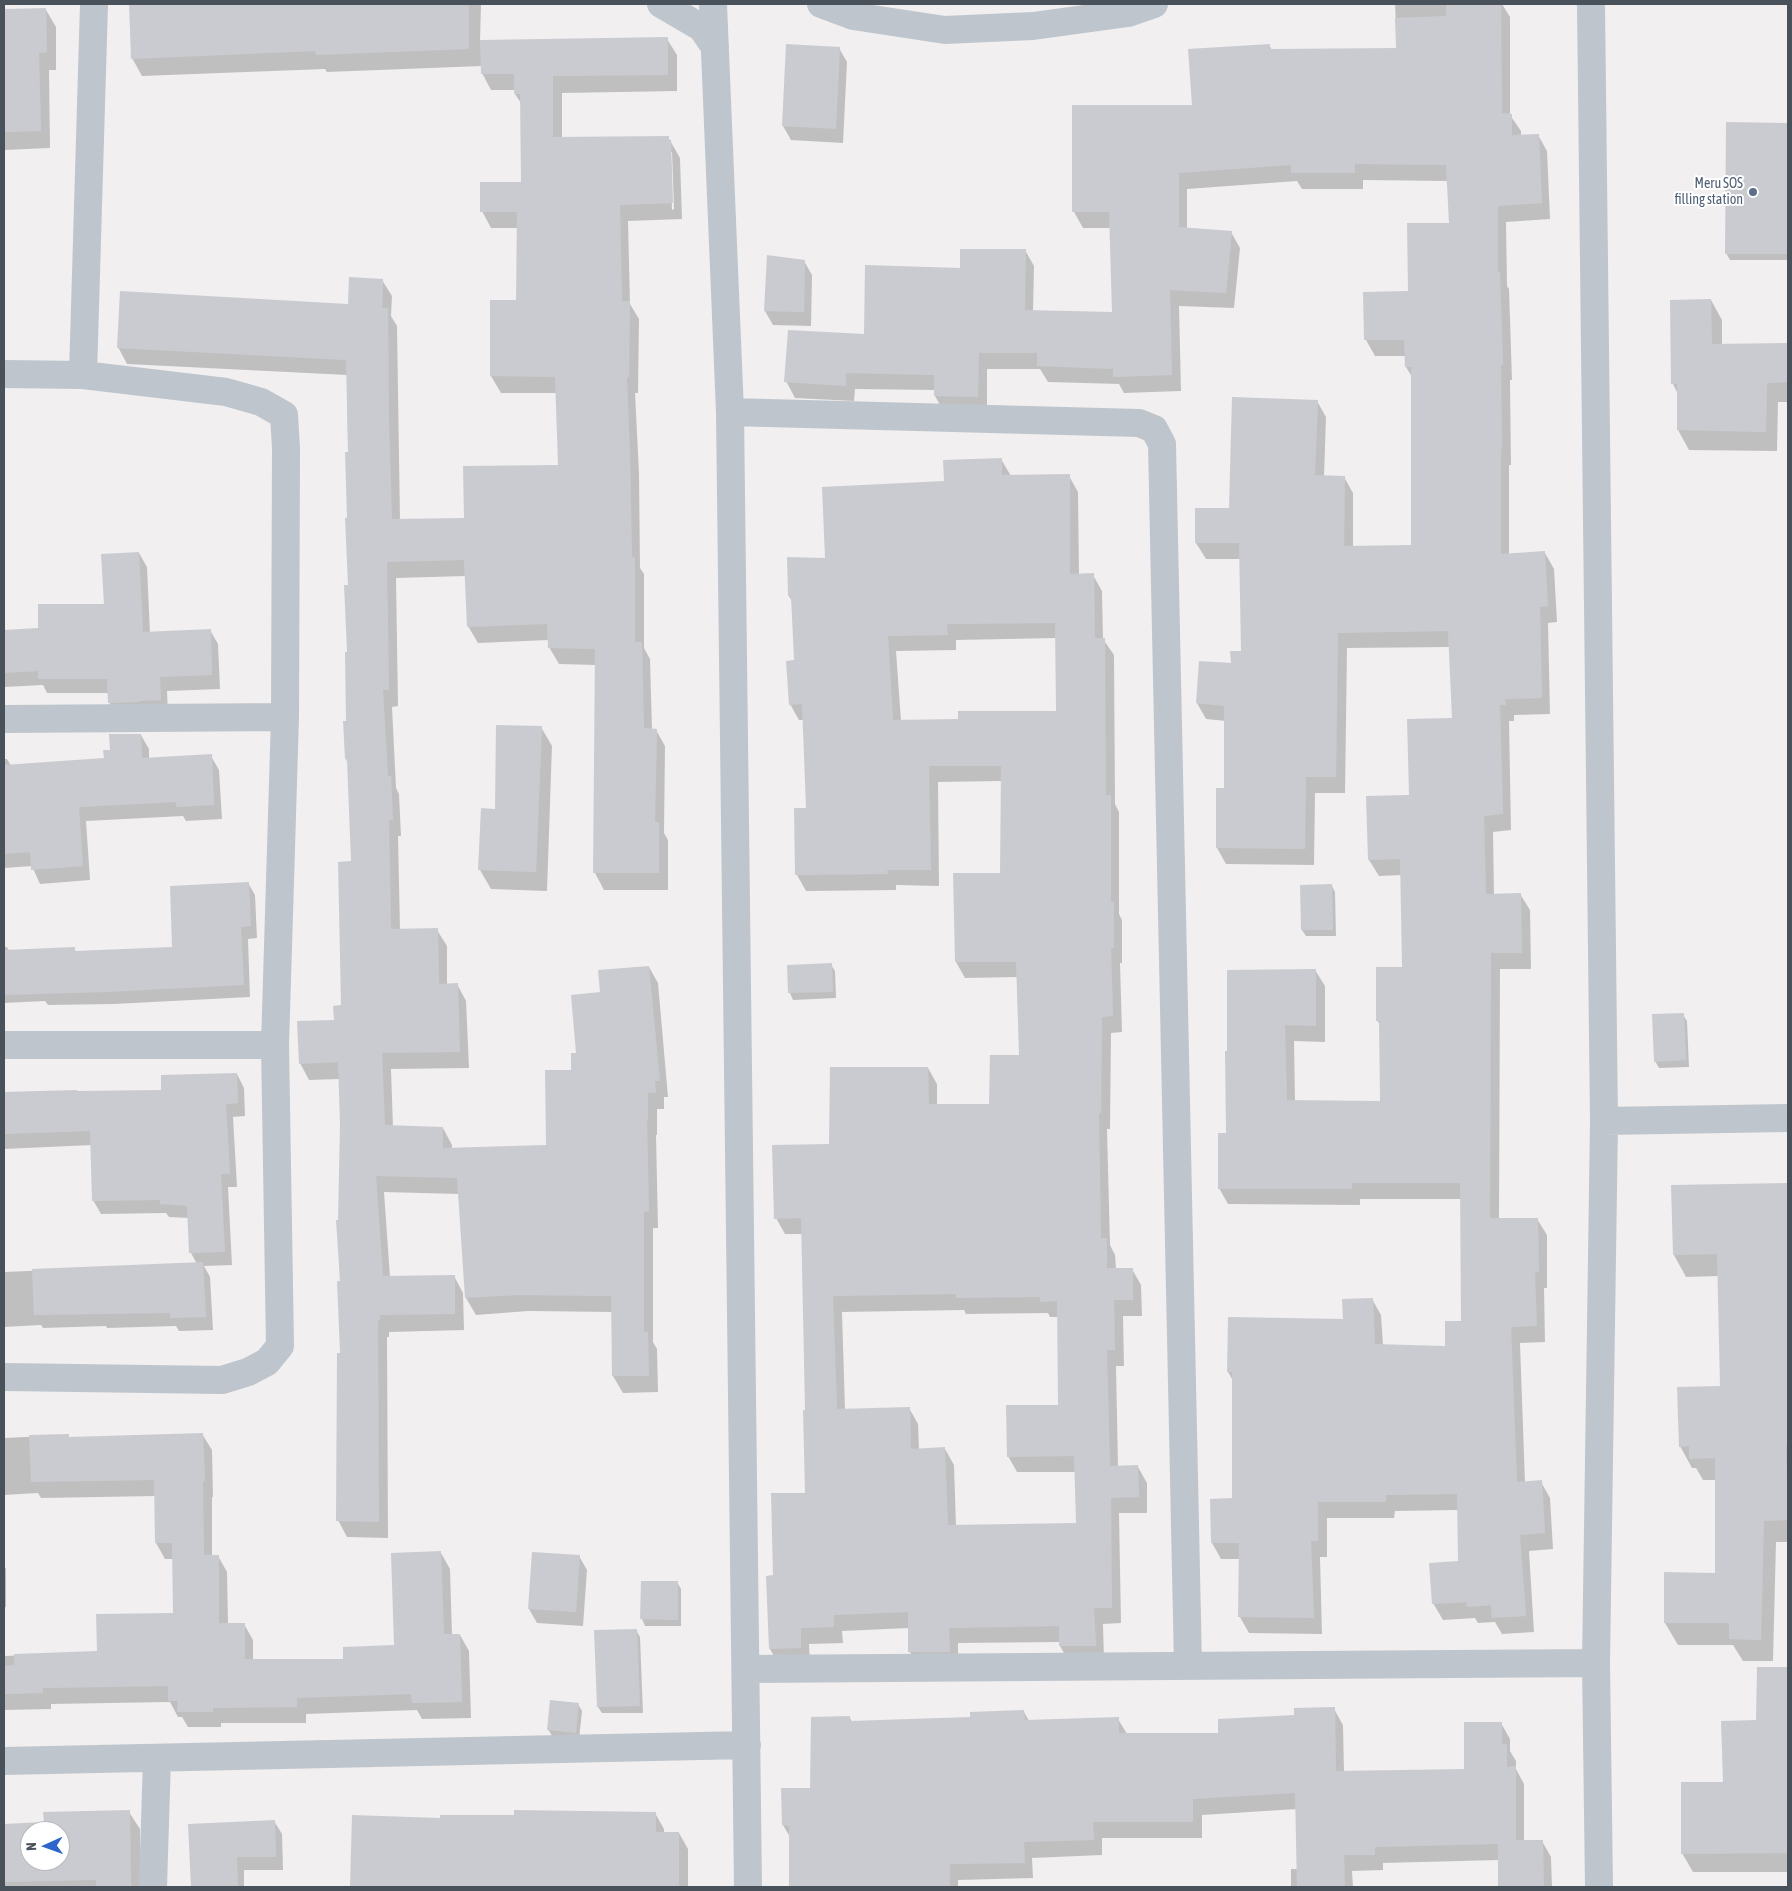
<!DOCTYPE html>
<html>
<head>
<meta charset="utf-8">
<style>
	body { margin:0 }
	#map { position:relative; width:1792px; height:1891px; overflow:hidden; background:#f1efef; font-family:"Asap Condensed",sans-serif }
	canvas { display:block }
	.frame { position:absolute; inset:0; border:5px solid #49515a; pointer-events:none }
	.north { position:absolute; left:20px; top:1821px; width:50px; height:50px; box-sizing:border-box; background:#fff; border:1px solid #b6b9bd; border-radius:50%; rotate:268deg; font-size:14px; font-weight:700; line-height:20px; text-align:center; color:#49515a }
	.north::after { content:''; display:block; margin:auto; width:18px; height:22px; background:#2f65cb; clip-path:polygon(50% 0,100% 100%,50% 72%,0 100%) }
</style>
</head>
<body>
<div id="map">
<canvas width="1792" height="1891"></canvas>
<div class="frame"></div>
<div class="north">N</div>
</div>
<script>
const context = document.querySelector('canvas').getContext('2d');
context.lineJoin = 'round';
function fillPath(path, color) { context.fillStyle = color; context.fill(path, 'evenodd'); }
const shape = rows => new Path2D(rows.map(r => 'M' + r).join(''));
function stroke(path, color, width, dash) { context.strokeStyle = color; context.lineWidth = width; context.lineCap = dash ? 'butt' : 'round'; context.setLineDash(dash || []); context.stroke(path); }
function drawText(font, color, halo, rows, align = 'center') {
  context.font = font + ' "Asap Condensed",sans-serif'; context.lineWidth = 4; context.setLineDash([]); context.textBaseline = 'middle'; context.strokeStyle = halo; context.fillStyle = color; for (const [text, x, y, turn = 0] of rows) {
    context.save(); context.translate(x, y); context.rotate((+turn || 0) * Math.PI / 180); context.textAlign = isNaN(turn) ? turn : align; if (halo) context.strokeText(text, 0, 0); context.fillText(text, 0, 0); context.restore();
  }
}
const shadow = shape([
	[130,4,481,4,480,42,667,39,677,55,677,91,562,93,562,139,668,137,680,158,682,219,628,221,630,304,639,319,638,393,635,393,639,473,640,568,644,574,644,648,650,659,652,730,656,730,665,746,664,833,668,840,668,890,604,890,595,873,596,665,559,664,549,647,549,640,478,643,468,626,466,576,396,578,398,706,392,707,396,788,399,794,401,836,398,836,400,930,437,930,447,946,447,985,457,984,466,1001,469,1068,391,1069,393,1127,443,1128,452,1145,452,1149,548,1147,578,1054,601,993,649,967,658,983,668,1097,664,1097,664,1109,657,1109,657,1135,656,1135,658,1228,653,1228,653,1342,657,1349,658,1392,623,1393,613,1376,613,1312,528,1311,476,1315,466,1298,460,1194,384,1192,390,1277,454,1276,463,1293,464,1330,389,1332,389,1337,387,1337,388,1538,347,1537,338,1520,341,1355,339,1221,342,1124,340,1079,309,1080,300,1063,335,1021,343,1006,352,863,348,764,346,759,344,723,348,722,350,586,347,375,127,364,118,347,349,305,382,280,392,296,391,316,397,326,400,520,465,519,560,466,557,393,501,393,491,376,492,302,517,302,518,228,491,228,482,211,522,184,521,103,515,94,515,90,491,90,482,73,482,66,327,72,325,69,142,76,132,58],
	[670,152,672,152,674,209,672,210],
	[1395,4,1502,4,1510,17,1510,115,1521,131,1521,136,1538,135,1547,151,1550,219,1506,222,1507,286,1509,289,1512,380,1510,380,1511,465,1509,465,1509,555,1545,553,1554,569,1557,622,1548,623,1550,714,1514,715,1514,721,1509,721,1511,830,1493,832,1494,895,1520,894,1530,910,1531,969,1500,969,1499,1219,1537,1219,1547,1235,1547,1288,1544,1288,1545,1342,1520,1343,1525,1483,1541,1482,1550,1498,1553,1549,1529,1551,1534,1632,1502,1634,1495,1622,1478,1623,1475,1618,1443,1620,1433,1603,1459,1562,1458,1510,1395,1511,1394,1518,1327,1518,1327,1557,1320,1557,1322,1634,1249,1633,1240,1617,1240,1559,1221,1559,1212,1543,1233,1500,1234,1382,1228,1372,1229,1318,1345,1320,1372,1299,1381,1315,1383,1345,1446,1348,1463,1322,1462,1199,1360,1199,1360,1205,1228,1204,1219,1188,1227,1134,1226,1052,1315,970,1325,986,1325,1042,1294,1041,1295,1101,1382,1102,1380,1025,1377,1020,1403,968,1401,875,1379,876,1369,860,1410,796,1453,720,1450,647,1347,648,1345,793,1315,793,1314,865,1226,864,1217,848,1225,790,1226,721,1206,719,1197,703,1242,652,1241,559,1206,559,1196,543,1230,510,1317,401,1326,417,1324,477,1344,477,1353,493,1353,547,1413,546,1412,377,1406,367,1406,356,1375,356,1366,340,1364,293,1409,292,1450,224,1448,181,1363,180,1363,189,1302,189,1297,181,1187,189,1187,229,1231,232,1240,248,1234,308,1179,306,1181,391,1124,393,1119,384,1048,382,1040,369,987,369,987,413,944,412,935,396,935,390,855,389,854,401,795,398,786,381,865,335,961,269,1025,250,1034,266,1033,312,1113,313,1110,228,1083,228,1074,212,1193,107,1269,45,1272,50,1397,49],
	[4,9,46,10,56,27,56,70,49,70,50,148,4,150],
	[787,45,839,48,847,62,843,143,791,140,783,126],
	[1727,124,1788,124,1788,260,1730,260,1726,253],
	[804,261,812,275,811,326,773,325,765,311],
	[1711,300,1722,320,1722,345,1788,344,1788,402,1778,402,1777,451,1689,450,1678,430,1678,394,1673,384],
	[1001,459,1011,476,1069,476,1078,492,1079,575,1093,575,1102,591,1103,639,1114,655,1115,804,1119,812,1119,914,1122,920,1122,963,1120,963,1122,1032,1111,1033,1110,1129,1107,1129,1110,1245,1115,1255,1116,1269,1132,1269,1141,1285,1142,1316,1123,1316,1124,1366,1116,1366,1118,1467,1138,1467,1147,1483,1147,1513,1119,1513,1121,1623,1103,1624,1104,1661,1069,1662,1060,1646,1060,1642,958,1643,958,1668,919,1668,910,1652,909,1628,842,1631,843,1643,809,1644,810,1664,779,1665,770,1649,774,1577,806,1494,807,1411,802,1234,785,1234,776,1218,830,1145,928,1068,937,1084,937,1105,990,1105,1020,1057,1017,977,965,978,956,962,1002,874,1002,781,938,782,939,886,896,885,896,890,806,891,797,875,796,809,807,809,804,720,799,720,790,704,795,662,793,603,789,596,826,559,945,482],
	[1057,638,1057,712,959,720,901,721,896,651,956,650,956,640],
	[964,1310,966,1314,1048,1313,1050,1317,1058,1317,1059,1406,1008,1456,1017,1472,1076,1472,1077,1524,956,1527,954,1465,945,1449,919,1450,918,1424,909,1408,845,1410,842,1312],
	[139,553,147,567,150,633,210,630,218,644,220,689,167,691,168,714,117,716,109,702,109,693,47,693,43,685,4,687,4,631,39,630,105,605],
	[541,727,552,746,547,891,491,889,480,870,496,810],
	[141,735,149,749,149,759,211,756,219,770,222,819,186,821,183,816,86,821,90,880,40,884,32,866,4,868,4,759,7,759,11,766,105,759,111,751],
	[248,883,255,895,257,938,248,939,250,997,114,1004,48,1005,45,1001,4,1003,4,947,7,947,9,951,74,948,76,952,174,948],
	[1332,886,1335,892,1336,936,1306,936,1302,930],
	[831,965,835,971,836,998,793,1000,790,993,789,966],
	[1683,1015,1687,1021,1689,1067,1659,1068,1655,1061],
	[237,1074,244,1088,245,1116,233,1117,237,1187,228,1187,232,1265,204,1266,210,1277,213,1330,179,1331,176,1326,107,1328,106,1326,43,1328,41,1325,4,1327,4,1272,197,1264,191,1253,189,1218,169,1217,166,1213,101,1214,93,1200,92,1145,4,1149,4,1090,6,1093,163,1091],
	[1788,1184,1788,1542,1776,1542,1773,1661,1743,1661,1733,1645,1678,1645,1665,1623,1666,1573,1717,1574,1717,1480,1703,1480,1696,1468,1692,1468,1680,1446,1721,1387,1719,1276,1686,1277,1674,1255,1672,1187],
	[202,1434,212,1450,213,1497,212,1497,212,1556,218,1556,227,1572,228,1624,244,1624,253,1640,253,1660,344,1660,395,1646,441,1553,450,1569,452,1635,460,1635,469,1651,471,1718,422,1719,417,1710,306,1714,306,1723,221,1723,221,1727,188,1727,182,1717,178,1717,170,1702,51,1704,51,1709,4,1710,4,1656,98,1652,174,1614,174,1559,165,1559,156,1543,156,1496,41,1498,38,1493,4,1495,4,1438,68,1435,70,1439],
	[533,1554,579,1556,587,1570,583,1626,537,1623,529,1609],
	[4,1566,6,1569,6,1607,4,1608],
	[677,1582,681,1589,681,1626,645,1626,642,1619],
	[636,1630,640,1637,643,1713,602,1713,598,1707],
	[1758,1668,1788,1668,1788,1872,1693,1872,1682,1853,1724,1784,1758,1721],
	[578,1704,582,1711,579,1739,552,1736,548,1729],
	[1334,1709,1343,1725,1344,1772,1465,1770,1501,1723,1510,1739,1510,1751,1516,1761,1516,1769,1524,1784,1524,1841,1542,1841,1551,1857,1552,1887,1499,1887,1499,1860,1383,1863,1383,1870,1352,1871,1353,1887,1291,1887,1291,1869,1298,1869,1297,1809,1202,1815,1202,1838,1102,1838,1102,1855,1032,1858,1033,1878,958,1880,958,1887,791,1887,790,1837,783,1825,811,1789,850,1718,852,1722,971,1718,1024,1712,1029,1721,1118,1719,1127,1734,1220,1734,1295,1716],
	[129,1812,140,1829,140,1887,4,1887,4,1826,45,1823],
	[30,1831,60,1831,60,1861,30,1861],
	[655,1813,664,1829,664,1833,679,1833,688,1849,688,1887,351,1887,353,1816,441,1819],
	[274,1821,282,1834,283,1870,244,1870,244,1887,192,1887,189,1825]
]);
const building = shape([
	[129,4,469,4,469,49,316,55,315,51,131,59],
	[1446,4,1501,4,1502,113,1512,114,1512,135,1539,134,1542,203,1498,206,1498,272,1500,272,1503,365,1501,365,1502,449,1501,449,1501,554,1545,551,1548,606,1540,607,1542,698,1505,699,1506,705,1500,705,1503,814,1484,816,1486,894,1521,893,1522,953,1491,953,1490,1218,1538,1218,1539,1272,1535,1272,1537,1326,1511,1327,1517,1482,1542,1480,1545,1533,1520,1535,1526,1616,1492,1618,1491,1605,1467,1607,1466,1602,1432,1604,1429,1563,1458,1561,1457,1494,1386,1495,1386,1502,1318,1502,1318,1541,1311,1541,1314,1618,1238,1617,1239,1543,1211,1543,1210,1499,1232,1498,1232,1372,1227,1372,1228,1317,1343,1319,1342,1299,1373,1298,1375,1344,1445,1346,1445,1321,1461,1321,1460,1183,1352,1183,1352,1189,1218,1189,1218,1133,1226,1133,1225,1051,1227,1051,1227,970,1316,969,1316,1026,1285,1025,1287,1100,1380,1101,1379,1021,1376,1021,1376,967,1402,967,1400,859,1368,860,1366,796,1409,795,1407,719,1452,718,1448,631,1338,633,1336,777,1306,777,1305,849,1216,848,1216,788,1224,788,1224,706,1196,703,1199,661,1231,663,1230,651,1241,651,1239,543,1195,543,1195,508,1229,508,1232,397,1318,400,1315,475,1345,476,1344,546,1411,545,1411,367,1405,367,1404,340,1364,340,1363,292,1408,291,1407,223,1449,223,1446,165,1355,164,1355,173,1291,173,1291,165,1179,173,1179,227,1232,231,1226,293,1170,290,1172,375,1113,377,1113,369,1037,366,1037,353,979,353,978,397,934,396,934,375,846,373,846,386,784,382,788,330,864,334,865,265,960,268,960,249,1026,249,1025,310,1112,312,1109,212,1072,212,1072,105,1192,105,1188,49,1270,44,1270,49,1396,48,1395,18,1446,16],
	[46,8,47,52,39,53,41,131,4,132,4,9],
	[668,37,668,75,553,76,553,137,669,136,669,140,671,140,673,203,620,205,622,301,630,301,629,377,627,377,630,456,632,557,635,557,635,642,642,642,644,728,657,729,655,822,659,822,659,873,593,873,595,649,548,648,547,624,467,627,464,560,387,562,389,690,383,690,388,776,391,776,393,820,389,820,391,929,438,928,439,984,458,983,460,1052,382,1053,385,1125,443,1127,443,1148,546,1145,545,1070,571,1070,571,1053,576,1053,571,995,600,992,598,970,649,966,660,1081,655,1081,656,1093,648,1093,648,1119,647,1119,649,1211,644,1212,644,1332,648,1332,649,1376,612,1376,611,1296,518,1295,465,1298,457,1178,376,1176,383,1276,455,1275,455,1314,380,1315,380,1320,378,1321,379,1522,336,1521,337,1353,340,1353,337,1281,340,1281,336,1220,338,1220,340,1124,338,1062,299,1064,297,1021,334,1020,333,1006,341,1005,338,862,351,861,347,759,345,759,343,721,346,721,345,652,347,652,344,585,348,585,345,518,347,518,345,452,348,452,346,360,117,348,120,291,348,304,349,277,383,279,382,308,388,308,389,423,392,519,464,518,463,466,558,465,555,377,490,376,490,300,516,300,517,212,480,212,480,182,521,182,520,94,514,94,514,74,481,74,480,40],
	[786,44,840,47,836,129,782,126],
	[1726,122,1788,123,1788,254,1725,254],
	[767,255,805,260,804,312,764,311],
	[1711,299,1712,344,1788,343,1788,382,1767,383,1766,432,1677,430,1677,384,1671,384,1670,300],
	[1002,458,1002,475,1070,474,1070,574,1094,573,1095,638,1105,638,1106,795,1111,795,1111,902,1114,902,1114,948,1111,948,1113,1016,1102,1017,1101,1114,1099,1113,1101,1238,1107,1238,1107,1268,1133,1268,1133,1300,1114,1300,1115,1350,1107,1350,1110,1466,1138,1465,1139,1497,1111,1498,1112,1608,1094,1608,1096,1646,1059,1646,1059,1626,949,1628,950,1652,908,1652,908,1612,834,1615,834,1627,801,1628,801,1648,769,1649,766,1576,773,1575,771,1493,805,1493,803,1410,805,1410,801,1218,774,1219,772,1145,829,1144,830,1067,928,1067,929,1104,989,1104,990,1055,1019,1055,1016,962,955,962,953,873,1000,873,1001,766,929,766,931,870,887,870,888,874,795,875,794,808,806,808,802,704,789,705,786,661,794,660,791,596,788,596,787,557,825,558,822,487,944,481,943,460],
	[1055,623,1056,711,958,711,958,719,893,720,888,636,948,635,947,624],
	[956,1294,956,1298,1040,1297,1040,1302,1057,1301,1058,1405,1006,1405,1007,1457,1074,1456,1076,1523,948,1525,945,1447,911,1449,910,1407,837,1409,833,1296],
	[139,552,143,632,211,629,212,675,160,677,161,700,140,701,140,702,108,703,107,679,38,679,38,671,4,673,4,630,38,628,38,604,104,604,101,554],
	[496,725,542,726,536,872,478,870,481,808,495,809],
	[109,734,141,734,142,758,212,754,214,805,176,807,176,802,79,807,83,866,31,870,30,852,4,854,4,765,104,758,103,750,110,750],
	[249,882,251,926,241,927,244,985,106,992,4,995,4,950,75,947,75,951,172,947,170,886],
	[1332,884,1333,930,1301,930,1300,885],
	[832,963,833,992,788,993,787,965],
	[1684,1013,1686,1060,1654,1062,1652,1014],
	[237,1073,238,1103,226,1104,230,1174,221,1174,225,1252,189,1253,187,1206,160,1204,160,1200,92,1201,90,1131,4,1134,4,1092,77,1090,77,1091,161,1090,161,1075],
	[1788,1183,1788,1446,1786,1446,1788,1520,1764,1521,1761,1640,1729,1639,1729,1623,1664,1623,1664,1572,1715,1573,1715,1458,1689,1459,1689,1446,1679,1447,1677,1387,1720,1386,1717,1254,1673,1255,1671,1185],
	[203,1262,206,1317,170,1318,170,1313,34,1315,32,1269],
	[203,1433,205,1481,203,1481,204,1555,219,1555,219,1623,245,1623,245,1659,343,1659,343,1647,394,1645,391,1553,441,1551,444,1634,460,1634,462,1702,412,1703,411,1694,297,1698,297,1707,213,1708,213,1712,177,1712,178,1701,168,1701,168,1686,43,1688,43,1693,4,1694,4,1666,14,1665,14,1654,97,1651,96,1614,173,1613,172,1543,155,1543,154,1480,31,1482,29,1435,69,1434,69,1437],
	[532,1552,580,1555,576,1612,528,1609],
	[641,1581,678,1581,678,1620,640,1619],
	[637,1629,640,1706,597,1707,594,1630],
	[1757,1667,1788,1667,1788,1853,1681,1854,1681,1782,1723,1782,1721,1721,1756,1720],
	[550,1700,579,1703,576,1733,547,1730],
	[1335,1707,1336,1771,1464,1769,1464,1722,1502,1722,1502,1744,1507,1744,1507,1767,1516,1766,1516,1840,1543,1840,1544,1887,1498,1887,1498,1844,1375,1847,1375,1855,1344,1855,1345,1887,1297,1887,1295,1793,1193,1799,1193,1822,1093,1822,1094,1840,1024,1842,1025,1863,950,1864,950,1887,789,1887,789,1826,782,1825,781,1788,810,1788,811,1717,850,1716,850,1721,970,1717,970,1712,1024,1710,1025,1720,1119,1717,1119,1733,1218,1733,1218,1719,1294,1715,1294,1708],
	[130,1810,131,1887,96,1887,96,1880,4,1882,4,1824,44,1822,43,1812],
	[30,1831,60,1831,60,1861,30,1861],
	[514,1810,656,1812,656,1832,679,1832,679,1886,656,1886,656,1887,350,1887,352,1815,440,1818,440,1815,514,1815],
	[275,1820,276,1857,237,1857,238,1887,191,1887,188,1824]
]);
const minor = shape([
	[661,4,702,28,715,47],
	[713,4,730,412,748,1887],
	[821,4,853,16,945,30,1033,26,1128,13,1154,4],
	[1591,4,1604,1121,1596,1663,1599,1887],
	[4,374,83,375,226,392,261,402,284,415,286,448,285,717,275,1045,280,1346,267,1362,248,1372,222,1380,4,1377],
	[83,375,94,4],
	[730,412,1139,423,1154,429,1162,444,1188,1665],
	[4,719,285,717],
	[4,1045,275,1045],
	[1604,1121,1788,1118],
	[747,1669,1596,1663],
	[4,1761,747,1745],
	[153,1887,157,1758]
]);
const markers = [
	[1753,192,5,"#5c6f8a"]
];
const serviceNames = [
	["Meru SOS",1743,184],
	["filling station",1743,200]
];
fillPath(shadow, '#0003');
fillPath(building, '#cacbd1');
stroke(minor, '#bfc5cc', 28);
for (const [x, y, r, color] of markers) { const dot = new Path2D(); dot.arc(x, y, r, 0, 2 * Math.PI); context.fillStyle = color; context.fill(dot); stroke(dot, '#fff', 2); }
drawText('14px', '#4e5e75', '#fff', serviceNames, 'right');
</script>
</body>
</html>
